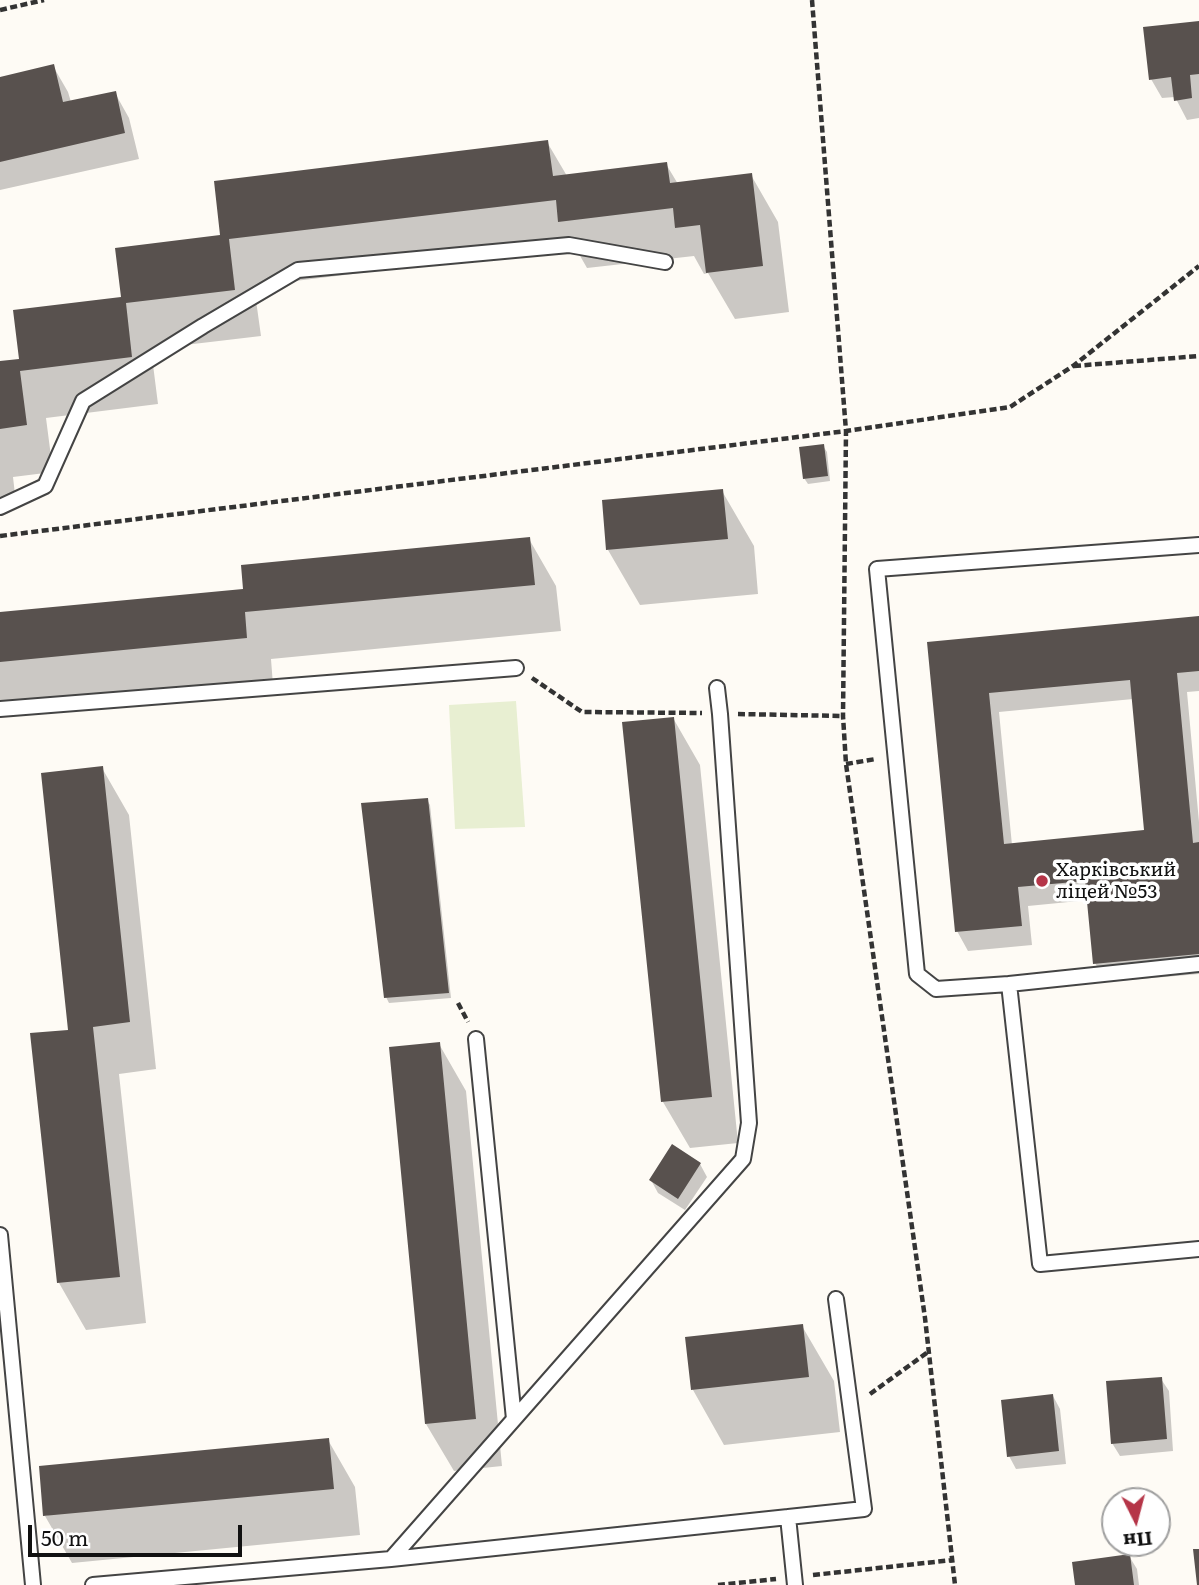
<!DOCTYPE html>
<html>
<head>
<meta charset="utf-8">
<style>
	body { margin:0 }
	#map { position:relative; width:1199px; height:1585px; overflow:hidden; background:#fefbf5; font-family:Literata,serif }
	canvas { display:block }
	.north { position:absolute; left:1101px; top:1487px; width:70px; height:70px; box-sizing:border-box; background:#fff; border:2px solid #a0a0a0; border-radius:50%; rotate:174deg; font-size:19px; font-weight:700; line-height:28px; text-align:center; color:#111 }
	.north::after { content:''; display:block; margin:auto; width:24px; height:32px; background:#b53548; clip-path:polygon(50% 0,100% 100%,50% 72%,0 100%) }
	.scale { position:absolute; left:28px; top:1525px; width:214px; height:32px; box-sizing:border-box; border:4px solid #111; border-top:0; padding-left:9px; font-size:21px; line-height:24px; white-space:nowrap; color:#111; -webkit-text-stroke:5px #fff; paint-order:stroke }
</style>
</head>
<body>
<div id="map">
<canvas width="1199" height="1585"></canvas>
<div class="north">Пн</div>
<div class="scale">50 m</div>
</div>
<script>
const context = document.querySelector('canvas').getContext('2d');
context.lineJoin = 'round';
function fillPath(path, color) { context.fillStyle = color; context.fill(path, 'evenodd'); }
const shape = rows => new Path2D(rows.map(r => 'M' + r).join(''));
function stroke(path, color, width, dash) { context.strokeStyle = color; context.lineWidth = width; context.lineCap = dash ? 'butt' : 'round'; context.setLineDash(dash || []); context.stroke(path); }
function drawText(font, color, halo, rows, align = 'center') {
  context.font = font + ' Literata,serif'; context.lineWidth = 7; context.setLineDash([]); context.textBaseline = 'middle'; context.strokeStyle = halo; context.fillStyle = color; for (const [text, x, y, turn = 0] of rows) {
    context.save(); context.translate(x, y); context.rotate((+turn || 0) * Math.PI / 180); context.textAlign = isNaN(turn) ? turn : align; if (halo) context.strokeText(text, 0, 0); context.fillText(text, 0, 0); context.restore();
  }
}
const pitch = shape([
	[516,701,525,827,455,829,449,705]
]);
const shadow = shape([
	[1199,23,1199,118,1187,120,1175,97,1162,98,1151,79],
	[53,66,68,92,71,102,115,93,129,118,139,159,0,190,0,78],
	[547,142,567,176,666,164,678,184,751,175,778,222,789,312,735,319,708,273,704,274,694,256,587,268,575,247,254,286,261,336,151,349,158,404,46,418,53,472,13,477,16,503,0,505,0,363,21,360,222,237],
	[823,446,827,452,830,481,808,484,804,478],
	[722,491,754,546,758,594,640,605,608,550],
	[529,539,556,586,561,631,271,659,273,685,0,710,0,614,245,591],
	[1199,618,1199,691,1187,692,1199,822,1199,974,1106,982,1095,963,1089,900,1028,906,1032,945,968,951,957,931,929,644],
	[1133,699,1146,832,1012,845,999,712],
	[673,718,700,765,738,1143,690,1148,663,1102],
	[102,768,129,815,156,1069,119,1074,146,1323,86,1330,59,1283,70,1031],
	[427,800,430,805,451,998,389,1003,386,997],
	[439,1044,466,1091,502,1466,454,1471,426,1424],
	[700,1164,707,1177,685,1210,658,1193,651,1180],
	[802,1326,834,1381,840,1432,724,1445,693,1390,687,1338],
	[1161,1379,1169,1391,1173,1451,1120,1456,1112,1443],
	[1053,1396,1060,1409,1066,1464,1016,1469,1009,1456],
	[328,1440,355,1487,360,1535,72,1563,45,1516],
	[1129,1556,1137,1569,1139,1585,1077,1585]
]);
const building = shape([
	[1199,21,1199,74,1190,75,1192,98,1174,101,1171,77,1149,80,1143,27],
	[54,64,63,102,116,91,125,133,0,162,0,77],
	[548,140,553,176,667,162,670,183,752,173,763,266,706,273,700,225,675,228,673,208,558,222,556,200,229,239,235,290,126,303,132,357,20,371,27,425,0,429,0,361,19,359,13,310,121,297,115,248,220,235,214,181],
	[824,444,828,476,803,479,799,447],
	[723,489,728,539,606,550,602,500],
	[530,537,535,585,245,612,247,638,0,662,0,612,243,589,241,565],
	[1199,616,1199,671,1177,673,1193,843,1199,842,1199,954,1093,964,1085,881,1018,887,1022,926,955,932,927,642],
	[1130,680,1144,830,1004,844,989,693],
	[674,717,712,1097,661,1102,622,722],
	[103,766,130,1022,93,1027,120,1277,57,1283,30,1033,68,1030,41,773],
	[428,798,449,993,384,998,361,803],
	[440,1042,476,1419,425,1424,389,1047],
	[672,1144,701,1163,678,1199,649,1180],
	[803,1324,809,1377,691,1390,685,1337],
	[1162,1377,1167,1439,1111,1444,1106,1381],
	[1053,1394,1059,1451,1007,1457,1001,1400],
	[329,1438,334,1489,43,1516,39,1466],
	[1193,1549,1199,1549,1199,1585,1197,1585],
	[1130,1554,1134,1585,1075,1585,1072,1562]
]);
const path = shape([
	[812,0,846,431,1010,407,1073,366,1199,266],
	[0,10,44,0],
	[1074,366,1199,356],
	[0,536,846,431,843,716,846,764,925,1318,955,1585],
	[532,678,582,712,702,713],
	[738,714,843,716],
	[846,764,876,759],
	[458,1003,468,1022],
	[870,1394,928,1352],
	[813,1575,953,1560],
	[718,1585,776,1579]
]);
const service = shape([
	[0,507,45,486,83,401,203,326,298,270,569,245,665,262],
	[1199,545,877,569,917,974,936,989,1009,984,1199,964],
	[0,709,516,668],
	[1009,984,1040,1264,1199,1249],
	[476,1039,514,1419],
	[0,1235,33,1585],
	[788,1517,795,1585],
	[391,1559,743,1159,749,1123,720,714,717,688],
	[93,1585,391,1559,864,1509,836,1299]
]);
const markers = [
	[1042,881,7,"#b53548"]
];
const poiNames = [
	["Харківський",1056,870],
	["ліцей №53",1056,892]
];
fillPath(pitch, '#e8efd2');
fillPath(shadow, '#0003');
fillPath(building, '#58514e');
stroke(service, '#444', 18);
stroke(path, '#333', 4.5, [7, 3.5]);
stroke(service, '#fff', 14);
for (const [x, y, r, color] of markers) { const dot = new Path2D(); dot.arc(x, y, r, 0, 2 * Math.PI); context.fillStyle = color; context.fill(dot); stroke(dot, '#fff', 2.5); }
drawText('19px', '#111', '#fff', poiNames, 'left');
</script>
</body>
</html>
